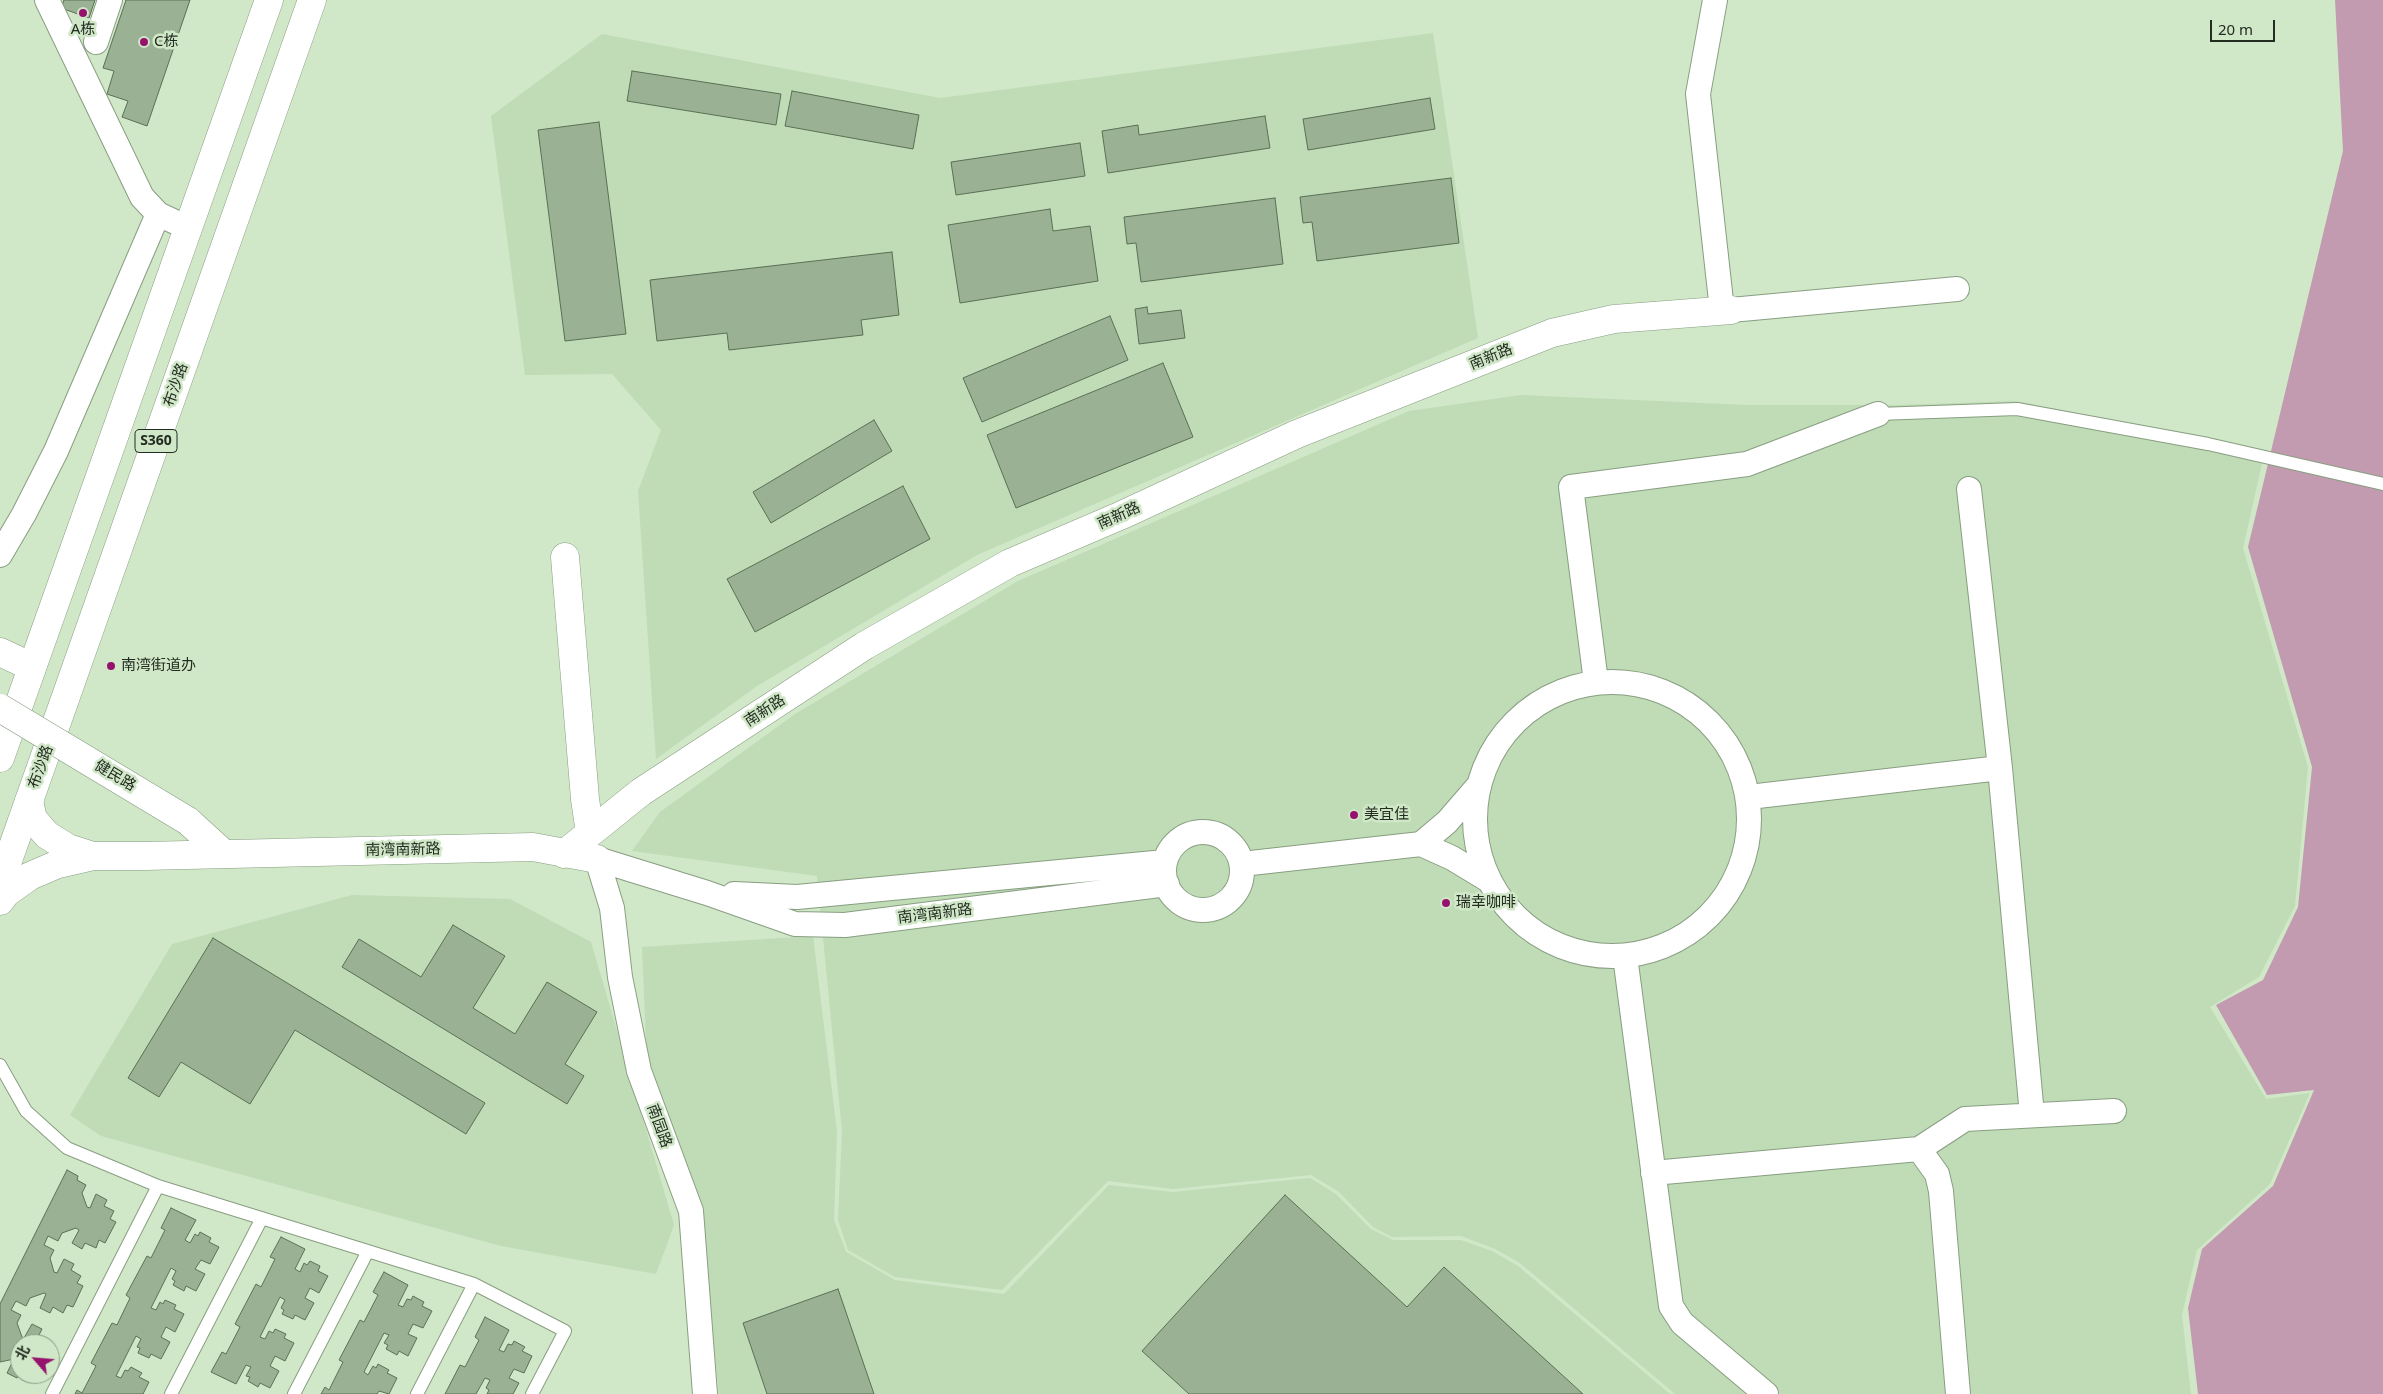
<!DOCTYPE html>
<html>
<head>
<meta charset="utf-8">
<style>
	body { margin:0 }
	#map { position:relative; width:2383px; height:1394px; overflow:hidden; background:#d0e7c8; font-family:"Noto Sans","Noto Sans SC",sans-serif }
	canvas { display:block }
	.north { position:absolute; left:10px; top:1334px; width:50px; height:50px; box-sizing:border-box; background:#d0e7c8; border:1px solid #8b9c85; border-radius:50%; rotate:297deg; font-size:14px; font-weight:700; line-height:20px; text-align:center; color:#232c21 }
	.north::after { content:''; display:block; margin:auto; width:18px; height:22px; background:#95136c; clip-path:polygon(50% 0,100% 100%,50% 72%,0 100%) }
	.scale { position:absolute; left:2210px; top:20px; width:65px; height:22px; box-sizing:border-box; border:2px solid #232c21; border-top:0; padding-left:6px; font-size:15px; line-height:18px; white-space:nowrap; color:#232c21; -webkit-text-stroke:4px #d0e7c8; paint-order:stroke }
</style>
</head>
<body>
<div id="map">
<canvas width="2383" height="1394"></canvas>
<div class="north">北</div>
<div class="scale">20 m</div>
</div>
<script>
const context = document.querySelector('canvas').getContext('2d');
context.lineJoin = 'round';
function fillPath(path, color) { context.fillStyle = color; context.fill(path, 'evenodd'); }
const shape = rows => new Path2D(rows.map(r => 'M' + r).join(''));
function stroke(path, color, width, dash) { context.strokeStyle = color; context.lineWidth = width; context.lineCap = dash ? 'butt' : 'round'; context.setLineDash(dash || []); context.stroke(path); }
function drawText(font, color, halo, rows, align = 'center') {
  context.font = font + ' "Noto Sans","Noto Sans SC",sans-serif'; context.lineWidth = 5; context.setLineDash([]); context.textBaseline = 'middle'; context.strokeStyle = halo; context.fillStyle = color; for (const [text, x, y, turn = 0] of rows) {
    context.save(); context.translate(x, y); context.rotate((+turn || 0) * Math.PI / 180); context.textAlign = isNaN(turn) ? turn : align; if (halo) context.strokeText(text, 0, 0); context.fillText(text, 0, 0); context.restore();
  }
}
const built = shape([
	[1433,33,1478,338,977,555,757,686,656,759,638,491,661,430,612,374,525,375,491,116,602,34,940,98],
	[1521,395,1748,405,1896,405,2016,401,2265,450,2243,548,2308,767,2295,906,2259,977,2210,1007,2266,1099,2310,1093,2270,1184,2197,1250,2182,1315,2191,1394,1675,1394,1520,1263,1495,1249,1461,1236,1392,1237,1373,1227,1339,1192,1311,1175,1173,1189,1108,1181,1002,1290,895,1277,848,1250,838,1220,842,1132,817,876,632,851,660,812,795,714,1018,581,1409,411],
	[352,895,510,899,591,942,674,1225,656,1274,501,1246,101,1136,70,1115,172,944],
	[813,936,837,1132,834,1220,846,1252,895,1280,1004,1294,1109,1185,1173,1192,1310,1178,1336,1194,1371,1229,1393,1240,1461,1240,1492,1251,1518,1266,1670,1394,719,1394,699,1206,647,1065,642,947]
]);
const forest = shape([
	[2335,0,2383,0,2383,1394,2198,1394,2188,1308,2202,1249,2273,1186,2314,1090,2267,1095,2216,1005,2263,980,2298,907,2312,767,2248,547,2343,151]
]);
const building = shape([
	[64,0,95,0,89,18,61,8,64,0],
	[126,0,190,0,147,126,122,117,128,101,107,94,114,71,103,68,126,0],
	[632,71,781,94,776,125,627,101,632,71],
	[792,91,919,115,913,149,785,126,792,91],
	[1430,98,1435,129,1308,150,1303,119,1430,98],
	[1265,116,1270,148,1108,173,1102,131,1138,125,1139,135,1265,116],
	[599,122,626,334,565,341,538,130,599,122],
	[1080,143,1085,176,956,195,951,162,1080,143],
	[1451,178,1459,243,1317,261,1312,222,1303,223,1300,197,1451,178],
	[1275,198,1283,264,1141,282,1136,243,1127,244,1124,217,1275,198],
	[1050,209,1053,231,1090,226,1098,281,960,303,948,225,1050,209],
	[892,252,899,315,861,320,863,335,729,350,727,333,657,341,650,280,892,252],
	[1147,307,1148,314,1181,310,1185,338,1139,344,1135,309,1147,307],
	[1110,316,1128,360,982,422,963,378,1110,316],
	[1163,363,1193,437,1016,508,987,435,1163,363],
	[874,420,892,451,771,523,753,492,874,420],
	[903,486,930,539,755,632,727,579,903,486],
	[453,925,505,956,473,1008,515,1034,547,982,597,1012,565,1064,584,1076,567,1104,342,967,359,939,421,977,453,925],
	[213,938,485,1103,466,1134,295,1030,250,1104,181,1062,159,1097,128,1078,213,938],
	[67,1170,78,1176,77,1180,86,1185,82,1193,87,1207,90,1208,96,1194,107,1200,104,1206,114,1211,110,1219,116,1222,105,1243,99,1240,96,1248,85,1243,82,1249,72,1243,79,1230,76,1228,62,1233,58,1241,48,1236,44,1245,54,1250,50,1258,54,1272,57,1273,64,1259,74,1264,71,1270,81,1276,77,1283,83,1286,73,1307,67,1305,63,1313,53,1307,50,1313,40,1308,46,1294,44,1293,30,1298,26,1306,16,1301,11,1310,21,1315,17,1323,22,1337,24,1338,32,1324,42,1329,39,1335,49,1340,47,1344,20,1344,20,1372,17,1378,7,1373,14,1359,0,1362,0,1304,67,1170],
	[1285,1195,1407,1307,1444,1267,1583,1394,1189,1394,1142,1351,1285,1195],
	[171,1208,196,1220,185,1240,190,1243,195,1234,198,1236,200,1232,211,1238,209,1242,219,1247,210,1264,201,1260,195,1269,205,1274,196,1291,186,1286,184,1291,173,1285,175,1281,172,1279,176,1271,171,1268,151,1308,156,1310,160,1302,163,1304,165,1300,176,1305,174,1309,184,1314,175,1332,166,1327,161,1337,170,1342,161,1359,151,1354,149,1358,138,1353,140,1348,137,1347,141,1339,136,1336,116,1376,121,1378,125,1370,128,1371,131,1367,142,1373,139,1377,149,1382,143,1394,75,1394,77,1390,82,1393,96,1366,91,1363,112,1323,117,1325,130,1298,126,1295,147,1256,151,1258,165,1230,161,1228,171,1208],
	[281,1237,305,1249,295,1269,300,1272,304,1263,307,1265,310,1261,320,1266,318,1271,328,1276,319,1293,310,1288,305,1298,314,1303,305,1320,295,1315,293,1319,282,1314,284,1310,281,1308,285,1300,280,1297,260,1337,265,1339,269,1331,273,1333,275,1329,286,1334,284,1338,294,1343,285,1361,275,1356,270,1366,279,1371,270,1388,260,1383,258,1387,248,1381,250,1377,246,1376,251,1367,246,1365,236,1384,211,1372,222,1352,226,1354,240,1327,235,1324,256,1284,261,1287,275,1259,270,1257,281,1237],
	[384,1272,408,1285,398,1305,403,1307,407,1299,411,1300,413,1296,424,1302,422,1306,432,1311,423,1328,413,1324,408,1334,417,1338,408,1356,399,1351,397,1355,386,1349,388,1345,384,1343,389,1335,384,1333,364,1372,368,1375,373,1366,376,1368,378,1364,389,1370,387,1373,397,1378,389,1394,379,1391,377,1394,321,1394,325,1387,329,1390,343,1362,339,1360,360,1320,364,1322,378,1295,373,1292,384,1272],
	[838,1289,874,1394,767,1394,743,1323,838,1289],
	[485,1317,509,1330,499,1350,504,1352,508,1344,512,1345,514,1341,525,1347,522,1351,532,1356,524,1373,514,1369,509,1378,519,1383,513,1394,487,1394,489,1390,486,1388,490,1380,485,1378,476,1394,445,1394,460,1365,465,1367,479,1340,475,1337,485,1317]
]);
const service = shape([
	[1878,414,2017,409,2208,444,2383,484],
	[0,1065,26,1111,67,1148,158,1186,474,1284,565,1331,532,1394],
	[52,1394,158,1186],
	[171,1394,262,1218],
	[294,1394,368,1251],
	[417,1394,474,1284]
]);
const minor = shape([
	[47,0,142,197,158,214,188,228],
	[1715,0,1698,94,1722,310],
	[96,42,110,0],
	[1731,310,1957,289],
	[1969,489,2000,768,2032,1115],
	[0,555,24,514,56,451,158,214],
	'1475 819a137 137 0 1 1 274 0a137 137 0 1 1-274 0Z',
	[1596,682,1571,487,1747,464,1878,414],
	[1749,797,2000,768],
	'1164 871a39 39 0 1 1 78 0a39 39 0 1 1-78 0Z',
	[1421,844,1447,822,1479,785],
	[597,859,707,893,795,924,845,925,1167,884],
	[597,859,612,908,620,977,639,1071,691,1211,705,1394],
	[1242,864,1421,844,1452,858,1490,881],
	[734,894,797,897,1165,862],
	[1625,956,1671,1306,1682,1323,1766,1394],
	[1919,1149,1937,1174,1941,1191,1958,1394],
	[1653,1173,1919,1149,1965,1119,2114,1111]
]);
const tertiary = shape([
	[565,557,585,799,590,833],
	[0,652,32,667],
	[29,801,33,819,47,835,68,848,93,856],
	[188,821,223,853],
	[564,854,641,792,864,646,1010,563,1122,515,1297,434,1552,333,1614,319,1731,310],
	[0,901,6,893,30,876,58,864,93,856,144,856,533,847,597,859]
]);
const primary = shape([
	[0,758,269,0],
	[0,883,312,0]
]);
const tertiaryBridge = shape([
	[0,708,188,821]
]);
const markers = [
	[83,13,5,"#95136c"],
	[144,42,5,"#95136c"],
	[111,666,5,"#95136c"],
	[1354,815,5,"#95136c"],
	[1446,903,5,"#95136c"]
];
const shields = [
	[156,441,42]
];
const shieldNames = [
	["S360",156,441]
];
const poiNames = [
	["A栋",83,30,"center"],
	["C栋",154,42],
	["南湾街道办",121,666],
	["美宜佳",1364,815],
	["瑞幸咖啡",1456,903]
];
const streetNames = [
	["南新路",1491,357,-22],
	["布沙路",176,385,-71],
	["南新路",1119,516,-24],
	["南新路",765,711,-33],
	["布沙路",41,767,-70],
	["健民路",115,776,31],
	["南湾南新路",403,850,-1],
	["南湾南新路",935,914,-7],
	["南园路",659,1126,70]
];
fillPath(built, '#bfdcb6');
fillPath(forest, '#c39bb0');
fillPath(building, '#9ab193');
stroke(building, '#5b7055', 1);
stroke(service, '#889e81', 14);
stroke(minor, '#889e81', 26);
stroke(tertiary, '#889e81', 29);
stroke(primary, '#889e81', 29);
stroke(service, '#fff', 12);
stroke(minor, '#fff', 24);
stroke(tertiary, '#fff', 28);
stroke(primary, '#fff', 28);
stroke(tertiaryBridge, '#889e81', 29, []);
stroke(tertiaryBridge, '#fff', 28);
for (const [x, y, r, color] of markers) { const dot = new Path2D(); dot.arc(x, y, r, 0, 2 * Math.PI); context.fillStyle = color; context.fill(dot); stroke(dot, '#d0e7c8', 2); }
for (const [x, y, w] of shields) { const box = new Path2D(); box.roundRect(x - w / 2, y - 11.5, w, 23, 4); context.fillStyle = '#d0e7c8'; context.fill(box); stroke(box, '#232c21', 1); }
drawText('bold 14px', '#232c21', null, shieldNames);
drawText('15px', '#232c21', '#d0e7c8', poiNames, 'left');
drawText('15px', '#232c21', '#d0e7c8', streetNames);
</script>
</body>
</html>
